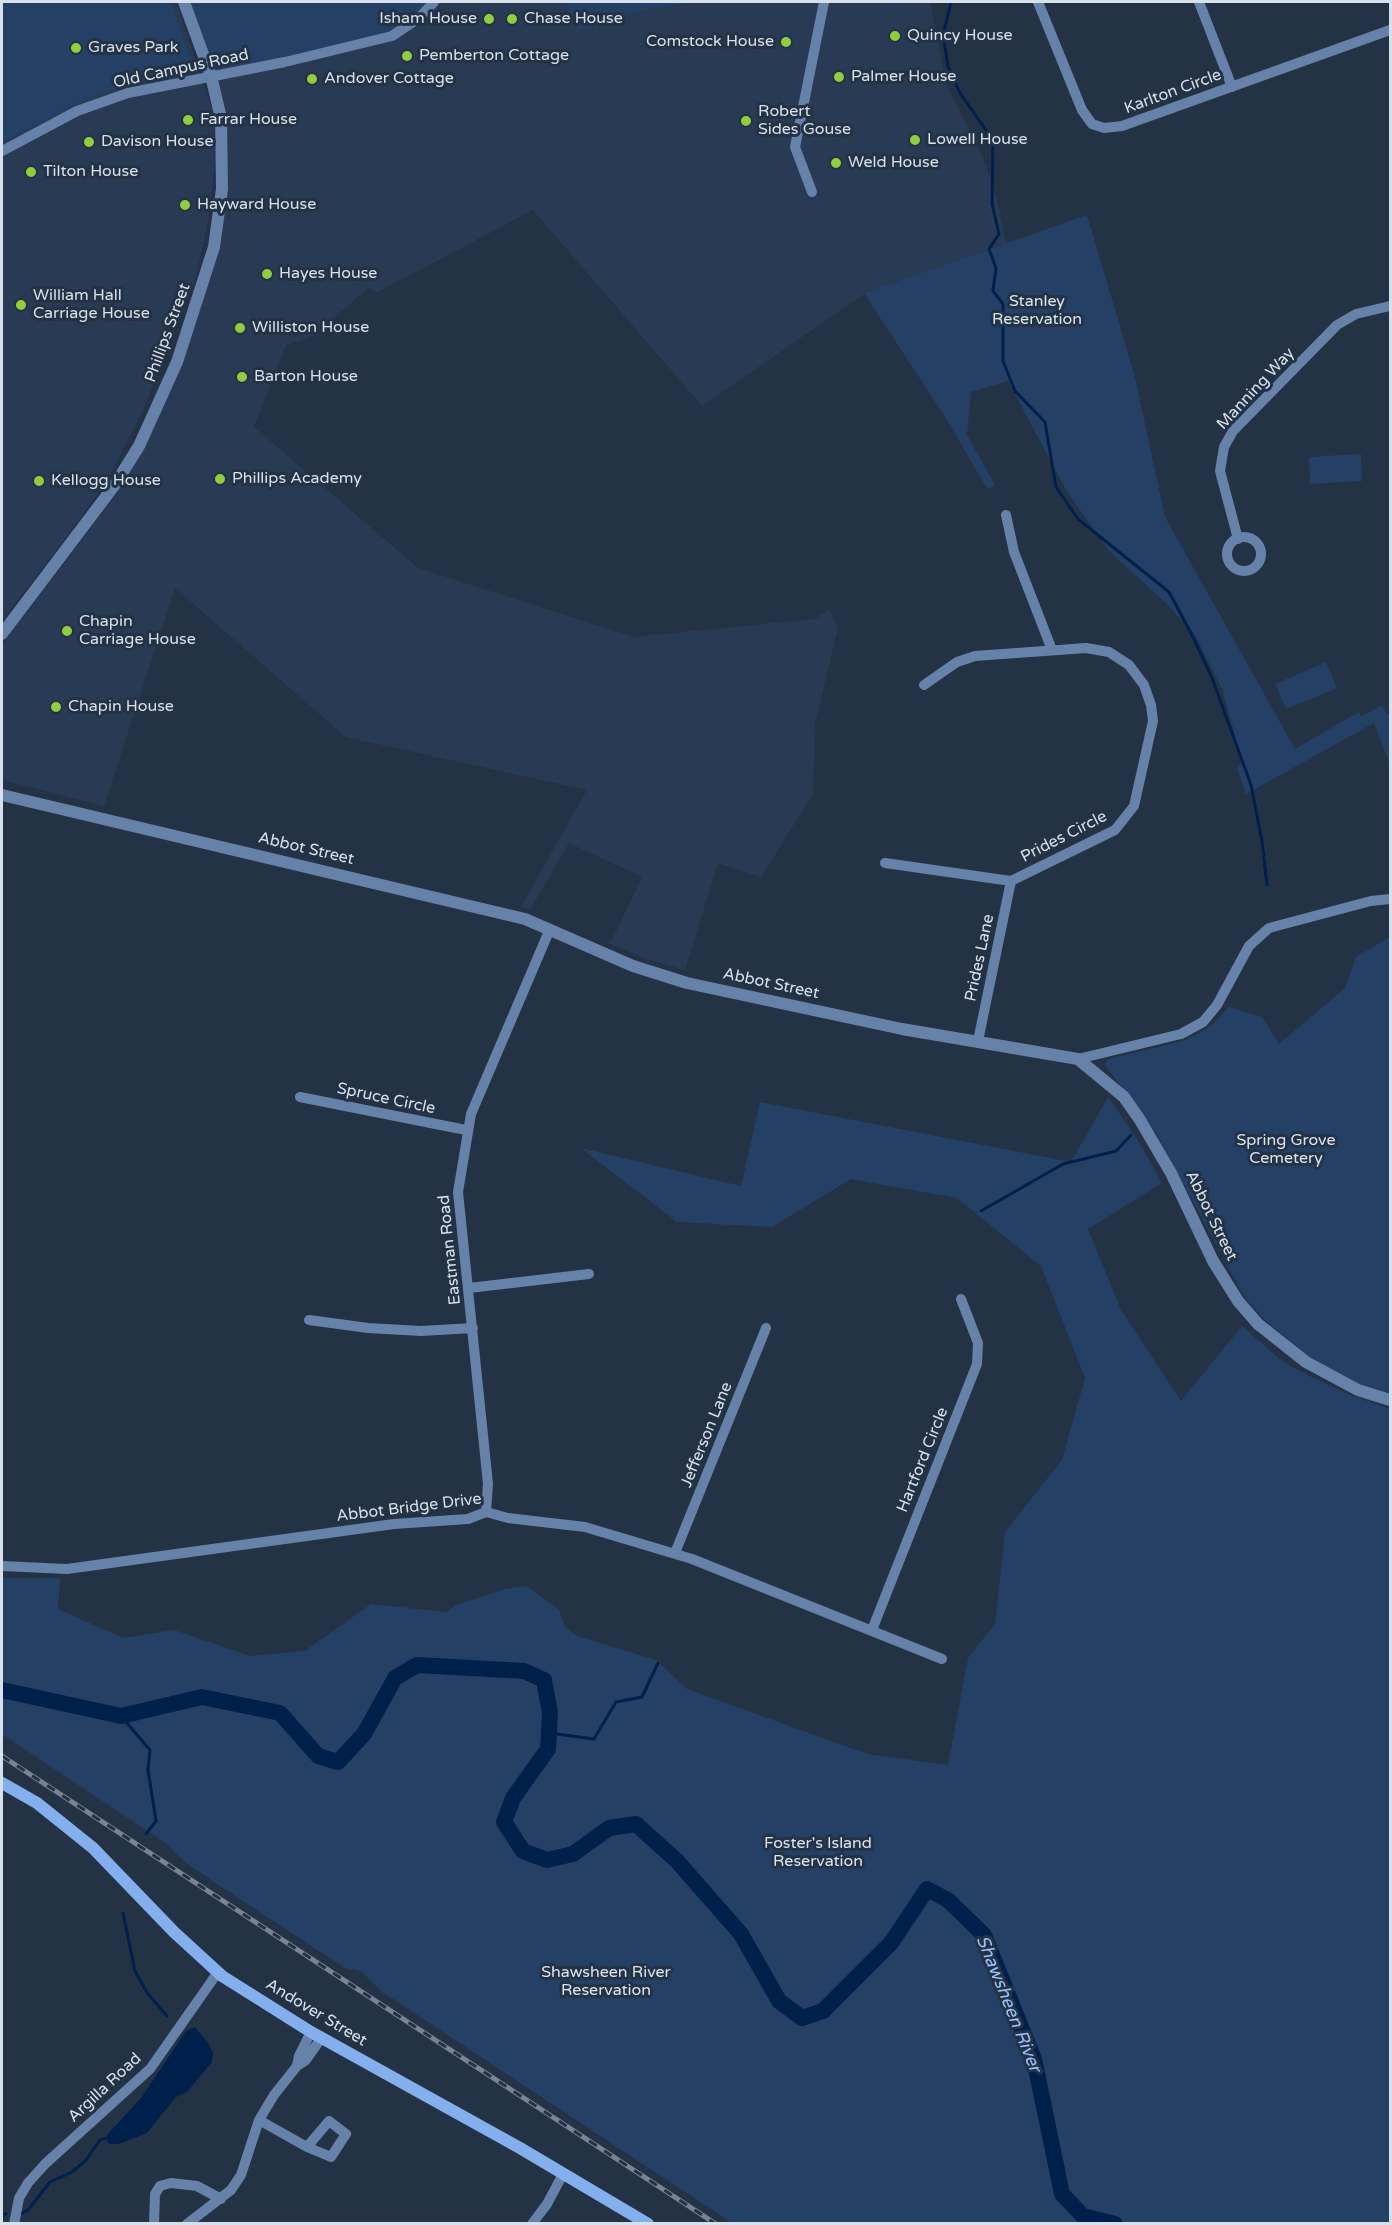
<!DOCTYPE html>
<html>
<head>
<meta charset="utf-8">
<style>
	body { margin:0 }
	#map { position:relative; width:1392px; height:2225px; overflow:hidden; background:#243246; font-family:"Varela Round",sans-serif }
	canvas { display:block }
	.frame { position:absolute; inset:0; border:3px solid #d7e0ed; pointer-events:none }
</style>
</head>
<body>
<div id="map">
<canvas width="1392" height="2225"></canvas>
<div class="frame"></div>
</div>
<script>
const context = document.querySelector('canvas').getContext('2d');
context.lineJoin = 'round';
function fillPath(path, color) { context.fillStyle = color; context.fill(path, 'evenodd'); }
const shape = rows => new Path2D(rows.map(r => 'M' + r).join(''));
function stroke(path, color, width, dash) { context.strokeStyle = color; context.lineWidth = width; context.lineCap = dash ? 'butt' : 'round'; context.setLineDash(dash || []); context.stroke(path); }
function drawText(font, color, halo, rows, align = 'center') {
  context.font = font + ' "Varela Round",sans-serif'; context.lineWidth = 6; context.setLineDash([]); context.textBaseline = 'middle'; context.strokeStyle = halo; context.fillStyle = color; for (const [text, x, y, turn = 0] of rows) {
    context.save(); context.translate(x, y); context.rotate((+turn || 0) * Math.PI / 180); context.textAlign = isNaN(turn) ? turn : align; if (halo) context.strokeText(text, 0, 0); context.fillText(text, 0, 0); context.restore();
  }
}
const built = shape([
	[2,2,176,2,213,112,215,162,209,215,196,277,143,410,109,477,72,530,2,621],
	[189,2,930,2,947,87,981,152,997,199,1006,243,867,292,702,406,533,210,376,293,368,288,312,337,286,345,254,427,418,568,634,637,815,619,829,609,838,627,815,724,813,794,761,877,718,863,685,970,644,958,607,942,612,940,642,877,569,843,530,910,521,907,587,790,346,737,175,588,104,806,2,780,2,645,117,493,134,465,161,409,216,259,227,184,226,113,220,85]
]);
const green = shape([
	[2,2,170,2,195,71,130,83,75,104,2,142],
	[184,2,433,2,392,36,211,76],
	[565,2,696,2,650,8,578,31],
	[1087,215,1135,377,1165,517,1295,749,1359,712,1361,717,1382,705,1387,715,1390,713,1390,765,1374,723,1246,794,1237,768,1243,763,1222,689,1195,635,1169,606,1109,551,1066,490,1008,381,971,392,967,435,995,485,987,489,949,423,864,293],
	[1361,454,1362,481,1310,484,1309,457],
	[1326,662,1337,688,1286,709,1275,684],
	[1390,937,1390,1393,1360,1384,1309,1357,1265,1320,1245,1298,1156,1133,1105,1065,1108,1059,1183,1041,1198,1034,1213,1024,1229,1007,1262,1017,1279,1044,1345,988,1356,957],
	[1108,1097,1137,1139,1162,1183,1088,1229,1121,1310,1181,1401,1242,1326,1281,1360,1303,1373,1348,1394,1390,1409,1390,2223,732,2223,381,1991,361,1971,345,1968,214,1882,185,1862,164,1842,2,1734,2,1578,60,1578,58,1609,123,1638,174,1630,250,1656,305,1651,371,1604,446,1612,456,1605,505,1589,527,1586,559,1610,565,1627,577,1636,656,1660,687,1689,867,1754,948,1765,968,1658,995,1624,1005,1532,1062,1460,1085,1378,1041,1266,957,1198,851,1179,772,1227,677,1222,581,1148,741,1186,760,1102,1071,1162]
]);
const water = shape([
	[195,2027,209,2044,213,2053,212,2062,187,2092,176,2097,147,2133,119,2144,110,2144,107,2142,107,2135,141,2098,186,2031]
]);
const stream = shape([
	[951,2,943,35,948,66,960,93,993,140,992,204,999,234,989,249,996,268,993,291,1003,304,1003,361,1015,391,1045,422,1056,487,1078,519,1169,592,1193,637,1212,678,1251,785,1262,841,1267,885],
	[981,1211,1063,1164,1116,1151,1131,1135],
	[121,1716,150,1750,148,1770,156,1821,146,1834],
	[549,1733,594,1739,616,1702,642,1697,658,1663],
	[123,1913,135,1971,148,1994,167,2016],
	[22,2213,28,2210,50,2182,72,2172,86,2160,100,2140,110,2137],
	[2,2214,6,2214]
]);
const river = shape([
	[2,1690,121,1716,202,1697,280,1713,318,1756,338,1762,364,1734,395,1678,417,1665,524,1671,544,1680,550,1713,548,1749,513,1798,504,1822,523,1851,547,1860,573,1854,609,1828,636,1824,677,1861,741,1934,779,2001,802,2018,823,2011,891,1943,927,1889,948,1900,984,1935,1034,2059,1062,2194,1083,2216,1115,2224]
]);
const minor = shape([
	[1038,2,1082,110,1092,124,1104,128,1122,126,1390,30],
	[1199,2,1232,87],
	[2,151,77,111,128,93,285,62,392,36,419,18,434,2],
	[812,192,795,147,824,2],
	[1006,515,1014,552,1052,650],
	'1227 554a17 17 0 1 1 34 0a17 17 0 1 1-34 0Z',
	[1238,539,1220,471,1224,447,1233,431,1337,325,1356,314,1390,306],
	[885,863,1011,881,1115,830,1134,806,1153,721,1151,705,1144,685,1129,665,1109,652,1086,648,975,656,957,662,924,685],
	[978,1041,1011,881],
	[1078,1059,1181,1034,1203,1022,1217,1005,1249,946,1269,928,1371,901,1390,899],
	[300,1097,466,1130],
	[469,1288,589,1274],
	[309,1320,368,1328,421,1331,473,1328],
	[486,1512,488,1484,458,1192,471,1114,550,929],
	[675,1553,766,1328],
	[2,1566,67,1569,394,1524,468,1519,486,1512,508,1518,585,1527,692,1559,942,1659],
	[872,1630,977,1364,978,1343,961,1299],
	[297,2066,299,2056,311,2032],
	[259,2120,307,2147,331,2157,346,2134,329,2121,307,2147],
	[14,2224,19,2198,28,2183,45,2164,150,2069,218,1972],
	[154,2224,155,2194,160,2186,171,2183,197,2186,221,2199],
	[187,2224,231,2190,241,2175,259,2120,274,2095,297,2066,306,2060,322,2037],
	[532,2224,547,2204,563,2174]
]);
const tertiary = shape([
	[2,634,114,486,139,446,177,362,214,247,222,189,221,118,211,76,184,2],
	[2,795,525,919,633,966,687,983,902,1029,1078,1059,1124,1097,1140,1120,1171,1173,1213,1261,1238,1301,1258,1324,1306,1362,1358,1390,1390,1400]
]);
const secondary = shape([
	[2,1783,37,1803,93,1848,174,1932,222,1976,311,2032,520,2148,648,2224]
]);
const rail = shape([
	[2,1756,716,2224]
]);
const markers = [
	[489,19,6,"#92cd3f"],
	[512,19,6,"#92cd3f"],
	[895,36,6,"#92cd3f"],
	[786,42,6,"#92cd3f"],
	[76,48,6,"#92cd3f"],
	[407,56,6,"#92cd3f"],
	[839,77,6,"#92cd3f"],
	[312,79,6,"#92cd3f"],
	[188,120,6,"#92cd3f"],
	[746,121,6,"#92cd3f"],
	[915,140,6,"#92cd3f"],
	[89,142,6,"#92cd3f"],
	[836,163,6,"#92cd3f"],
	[31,172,6,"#92cd3f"],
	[185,205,6,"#92cd3f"],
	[267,274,6,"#92cd3f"],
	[21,305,6,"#92cd3f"],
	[240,328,6,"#92cd3f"],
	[242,377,6,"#92cd3f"],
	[220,479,6,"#92cd3f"],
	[39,481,6,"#92cd3f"],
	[67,631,6,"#92cd3f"],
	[56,707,6,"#92cd3f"]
];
const poiNames = [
	["Isham House",477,19,"right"],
	["Chase House",524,19],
	["Quincy House",907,36],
	["Comstock House",774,42,"right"],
	["Graves Park",88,48],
	["Pemberton Cottage",419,56],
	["Palmer House",851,77],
	["Andover Cottage",324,79],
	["Robert",758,112],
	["Sides Gouse",758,130],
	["Farrar House",200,120],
	["Lowell House",927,140],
	["Davison House",101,142],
	["Weld House",848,163],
	["Tilton House",43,172],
	["Hayward House",197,205],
	["Hayes House",279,274],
	["William Hall",33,296],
	["Carriage House",33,314],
	["Williston House",252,328],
	["Barton House",254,377],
	["Phillips Academy",232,479],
	["Kellogg House",51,481],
	["Chapin",79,622],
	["Carriage House",79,640],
	["Chapin House",68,707]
];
const streetNames = [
	["Old Campus Road",181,69,-12],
	["Karlton Circle",1173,92,-20],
	["Phillips Street",168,333,-70],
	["Manning Way",1256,389,-47],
	["Prides Circle",1064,837,-27],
	["Abbot Street",306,849,13],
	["Prides Lane",980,958,-78],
	["Abbot Street",771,984,12],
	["Spruce Circle",386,1099,12],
	["Abbot Street",1211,1216,64],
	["Eastman Road",450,1250,-96],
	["Jefferson Lane",707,1435,-68],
	["Hartford Circle",923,1460,-68],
	["Abbot Bridge Drive",409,1508,-7],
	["Andover Street",316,2013,31],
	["Argilla Road",105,2088,-43]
];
const parkNames = [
	["Stanley",1037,302],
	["Reservation",1037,320],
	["Spring Grove",1286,1141],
	["Cemetery",1286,1159],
	["Foster's Island",818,1844],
	["Reservation",818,1862],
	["Shawsheen River",606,1973],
	["Reservation",606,1991]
];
const waterNames = [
	["Shawsheen River",1008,2004,68]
];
fillPath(built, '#293b54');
fillPath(green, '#254065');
fillPath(water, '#00204c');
stroke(stream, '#00204c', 3);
stroke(river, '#00204c', 16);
stroke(minor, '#6782a8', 10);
stroke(tertiary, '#6782a8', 12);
stroke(secondary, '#83afed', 12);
stroke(rail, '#788494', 5);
stroke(rail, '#243246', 3, [9]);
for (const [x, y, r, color] of markers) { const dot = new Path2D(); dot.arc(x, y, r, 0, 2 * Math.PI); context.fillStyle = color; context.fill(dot); stroke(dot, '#243246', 2); }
drawText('16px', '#d7e0ed', '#243246', poiNames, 'left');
drawText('16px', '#d7e0ed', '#243246', streetNames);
drawText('16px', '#dae4f4', '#243246', parkNames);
drawText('italic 18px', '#98c1fc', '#243246', waterNames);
</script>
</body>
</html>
